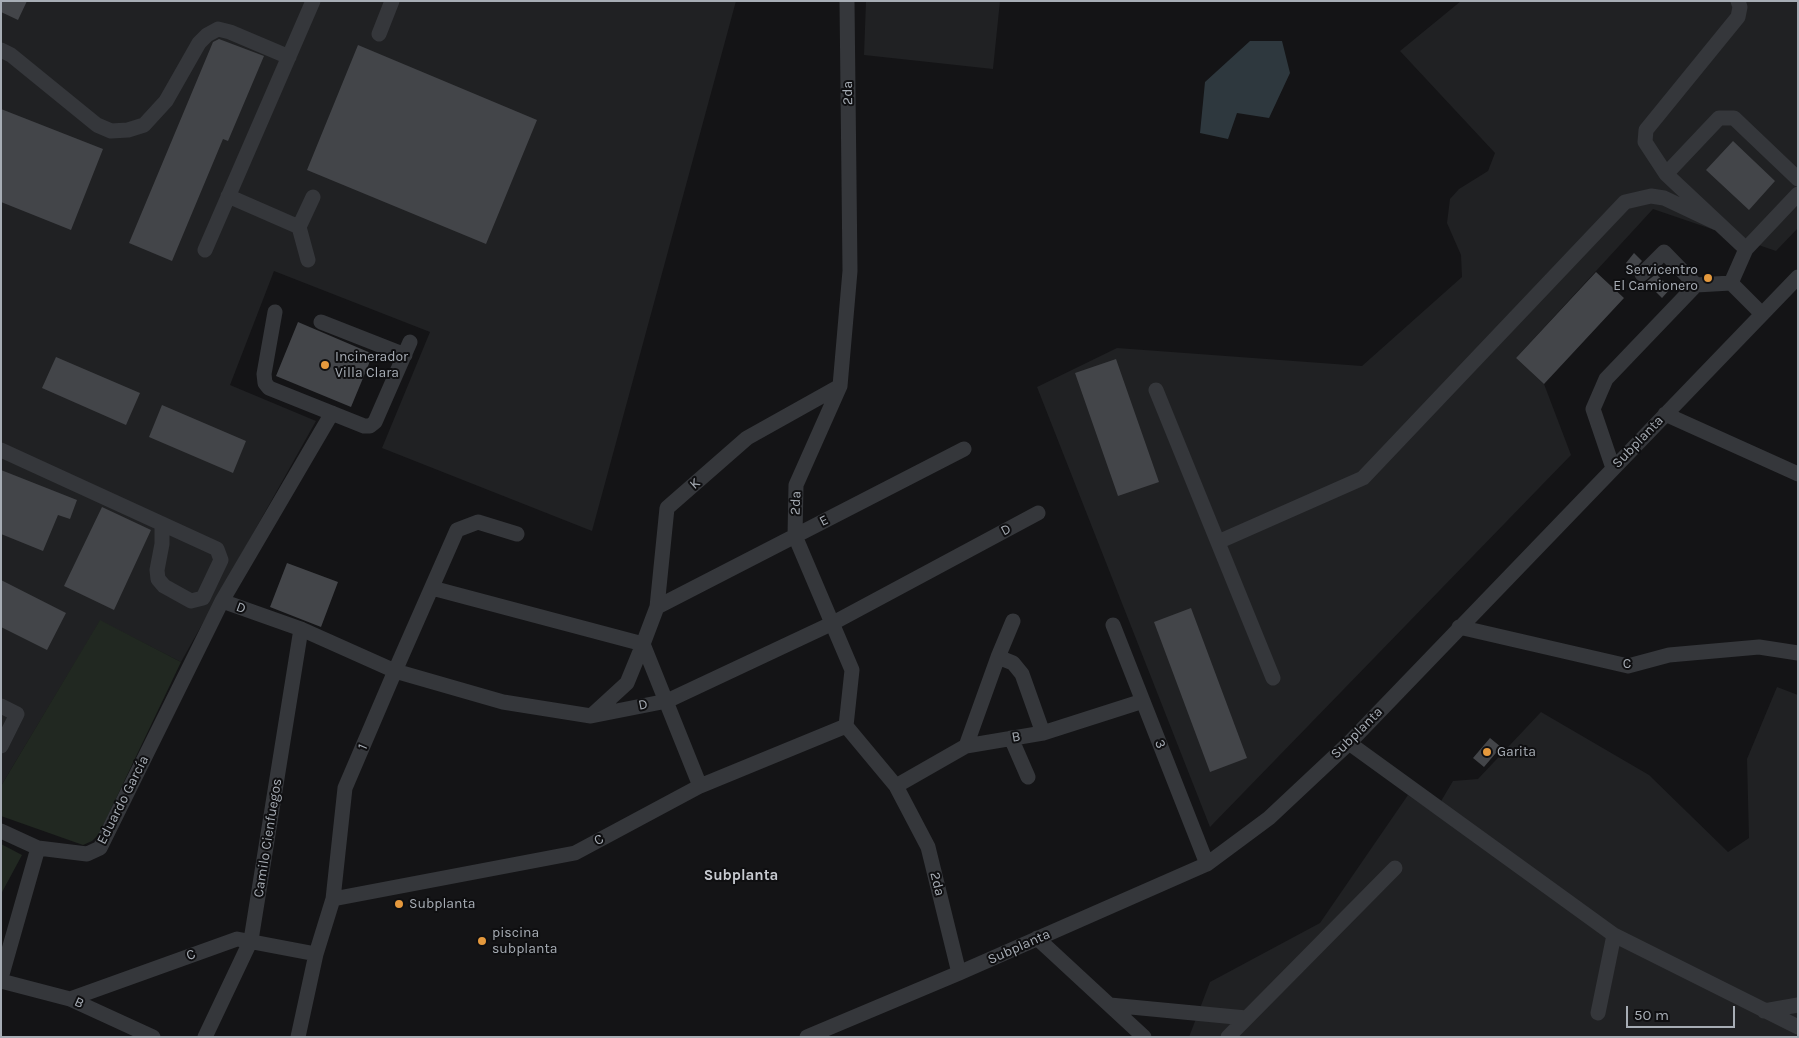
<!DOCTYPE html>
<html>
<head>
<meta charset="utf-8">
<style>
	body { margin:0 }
	#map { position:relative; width:1799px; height:1038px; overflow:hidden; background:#141416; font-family:Karla,sans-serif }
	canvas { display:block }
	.frame { position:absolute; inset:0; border:2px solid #a7adb5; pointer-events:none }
	.scale { position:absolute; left:1626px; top:1006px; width:109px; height:22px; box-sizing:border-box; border:2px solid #a7adb5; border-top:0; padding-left:6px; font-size:15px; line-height:18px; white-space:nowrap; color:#a7adb5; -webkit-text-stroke:4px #0f0f11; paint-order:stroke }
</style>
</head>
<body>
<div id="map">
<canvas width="1799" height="1038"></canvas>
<div class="frame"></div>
<div class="scale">50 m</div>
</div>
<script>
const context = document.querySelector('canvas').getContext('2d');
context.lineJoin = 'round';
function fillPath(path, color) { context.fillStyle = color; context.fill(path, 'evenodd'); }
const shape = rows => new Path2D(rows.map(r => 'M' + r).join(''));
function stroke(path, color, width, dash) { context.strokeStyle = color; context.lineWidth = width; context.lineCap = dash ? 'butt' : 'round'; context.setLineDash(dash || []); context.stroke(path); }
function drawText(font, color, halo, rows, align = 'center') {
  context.font = font + ' Karla,sans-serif'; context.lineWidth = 4; context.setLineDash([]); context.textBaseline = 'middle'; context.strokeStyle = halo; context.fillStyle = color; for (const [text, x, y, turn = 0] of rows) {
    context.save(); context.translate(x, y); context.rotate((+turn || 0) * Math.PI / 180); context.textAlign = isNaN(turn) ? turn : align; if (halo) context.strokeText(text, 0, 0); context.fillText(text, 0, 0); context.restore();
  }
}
const built = shape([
	[1,1,736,1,592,531,382,448,430,332,274,271,230,385,316,421,181,662,100,621,1,786],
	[866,1,1000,1,993,69,864,55],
	[1461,1,1798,1,1798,228,1776,251,1653,209,1516,358,1544,384,1571,455,1210,827,1037,387,1117,348,1362,366,1462,277,1461,255,1447,223,1450,199,1459,189,1488,171,1495,153,1400,51],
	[1777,687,1798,695,1798,1037,1189,1037,1210,982,1320,923,1408,795,1434,813,1453,781,1478,779,1541,712,1649,775,1728,852,1749,838,1747,759]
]);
const green = shape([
	[100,620,181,662,99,834,92,841,83,845,1,816,1,786],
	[1,844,22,855,1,894]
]);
const water = shape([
	[1250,41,1282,41,1290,73,1269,118,1237,113,1228,139,1200,133,1205,82]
]);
const building = shape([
	[1,1,27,1,18,20,1,12],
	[219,39,264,56,228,141,223,139,172,261,129,243,213,42],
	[358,45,537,120,486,244,307,170],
	[1,109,103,149,71,230,1,202],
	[1733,141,1775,181,1749,210,1706,170],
	[1634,253,1642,261,1634,270,1626,263],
	[1596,272,1624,298,1544,384,1516,358],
	[1656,274,1671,288,1662,298,1646,282],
	[298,322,373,354,351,407,276,376],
	[56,357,140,393,126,425,42,388],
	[1116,359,1159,482,1118,496,1075,373],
	[162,405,246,441,233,473,149,437],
	[1,470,77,500,70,519,58,515,43,551,1,534],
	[102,507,151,530,114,610,64,586],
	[287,563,338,582,321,627,270,607],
	[1,580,66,613,47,650,1,627],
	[1191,608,1247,758,1210,772,1154,622],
	[1490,738,1501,747,1484,767,1473,758]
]);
const minor = shape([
	[847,1,850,271,840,386,796,485,795,536,852,670,846,726,896,786,928,847,959,973],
	[1738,1,1740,7,1738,17,1646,130,1645,142,1666,174,1746,249],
	[379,34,392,1],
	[1,50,11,55,97,125,111,131,128,130,144,125,166,101,199,43,207,35,218,29,230,32,289,57],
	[1666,174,1719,118,1734,118,1798,179],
	[228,196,299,227],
	[205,250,313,1],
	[308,260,299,227,313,197],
	[1642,274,1664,252,1696,285],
	[1731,283,1746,249,1798,194],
	[275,312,264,374,265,383,269,388,364,426,370,426,375,422,410,342],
	[321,322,405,355],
	[1156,390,1273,678],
	[1665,414,1798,474],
	[1,450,217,549,221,560,203,598,191,601,164,586,158,579,157,570,162,544,162,525],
	[1613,468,1593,409,1606,379,1696,285,1731,283,1762,314],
	[1218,542,1363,478,1625,202,1651,196,1664,198,1719,224],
	[432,588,643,644,700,786],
	[222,601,301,629,395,671,503,702,591,716,667,701,833,623,1038,513],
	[657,607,964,449],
	[1113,625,1207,864],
	[1459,627,1628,666,1669,655,1759,647,1798,653],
	[998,657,1013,663,1022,674,1043,733],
	[1,706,17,714,1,746],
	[591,716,627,683,643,644,657,607,667,508,747,438,840,386],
	[1011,738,1028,777],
	[1349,743,1614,935,1798,1027],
	[966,746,998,657,1013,621],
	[896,786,966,746,1043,733,1143,701],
	[1,831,38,848,87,854,100,848,222,601,332,413],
	[333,899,575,853,700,786,846,726],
	[1037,938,1144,1037],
	[1,978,38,848],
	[1,981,70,999,153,1037],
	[70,999,237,939,316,954],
	[1110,1005,1246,1018],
	[1764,1011,1798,1005],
	[1598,1013,1614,935],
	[205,1037,251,940,301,629],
	[298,1037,316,954,333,899,345,788,395,671,457,530,478,522,517,534],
	[807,1037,959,973,1207,864,1269,818,1349,743,1798,277],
	[1228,1037,1395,868]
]);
const markers = [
	[1708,278,5,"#e5993d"],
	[325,365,5,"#e5993d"],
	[1487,752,5,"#e5993d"],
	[399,904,5,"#e5993d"],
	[482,941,5,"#e5993d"]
];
const streetNames = [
	["2da",848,93,-91],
	["Subplanta",1638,442,-46],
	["K",695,484,-41],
	["2da",796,503,-88],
	["E",824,521,-27],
	["D",1006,530,-28],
	["D",241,608,20],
	["C",1627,664],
	["D",643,705,-11],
	["Subplanta",1357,733,-45],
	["B",1016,737,-10],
	["3",1160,744,68],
	["1",363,747,-67],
	["Eduardo García",123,800,-63],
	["Camilo Cienfuegos",268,838,-81],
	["C",599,840,-28],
	["2da",937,884,76],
	["Subplanta",1019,947,-24],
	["C",191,955,-20],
	["B",79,1003,24]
];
const poiNames = [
	["Servicentro",1698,270,"right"],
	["El Camionero",1698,286,"right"],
	["Incinerador",335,357],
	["Villa Clara",335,373],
	["Garita",1497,752],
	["Subplanta",409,904],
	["piscina",492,933],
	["subplanta",492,949]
];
const neighbourhoodNames = [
	["Subplanta",741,876]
];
fillPath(built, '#202123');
fillPath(green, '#212821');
fillPath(water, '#2e383e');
fillPath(building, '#434549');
stroke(minor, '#35373b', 15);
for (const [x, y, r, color] of markers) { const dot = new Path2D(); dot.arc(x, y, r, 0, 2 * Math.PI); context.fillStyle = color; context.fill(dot); stroke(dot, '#0f0f11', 2); }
drawText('14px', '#a7adb5', '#0f0f11', streetNames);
drawText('14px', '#a7adb5', '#0f0f11', poiNames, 'left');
drawText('bold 15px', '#c8cbd1', '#0f0f11', neighbourhoodNames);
</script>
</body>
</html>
